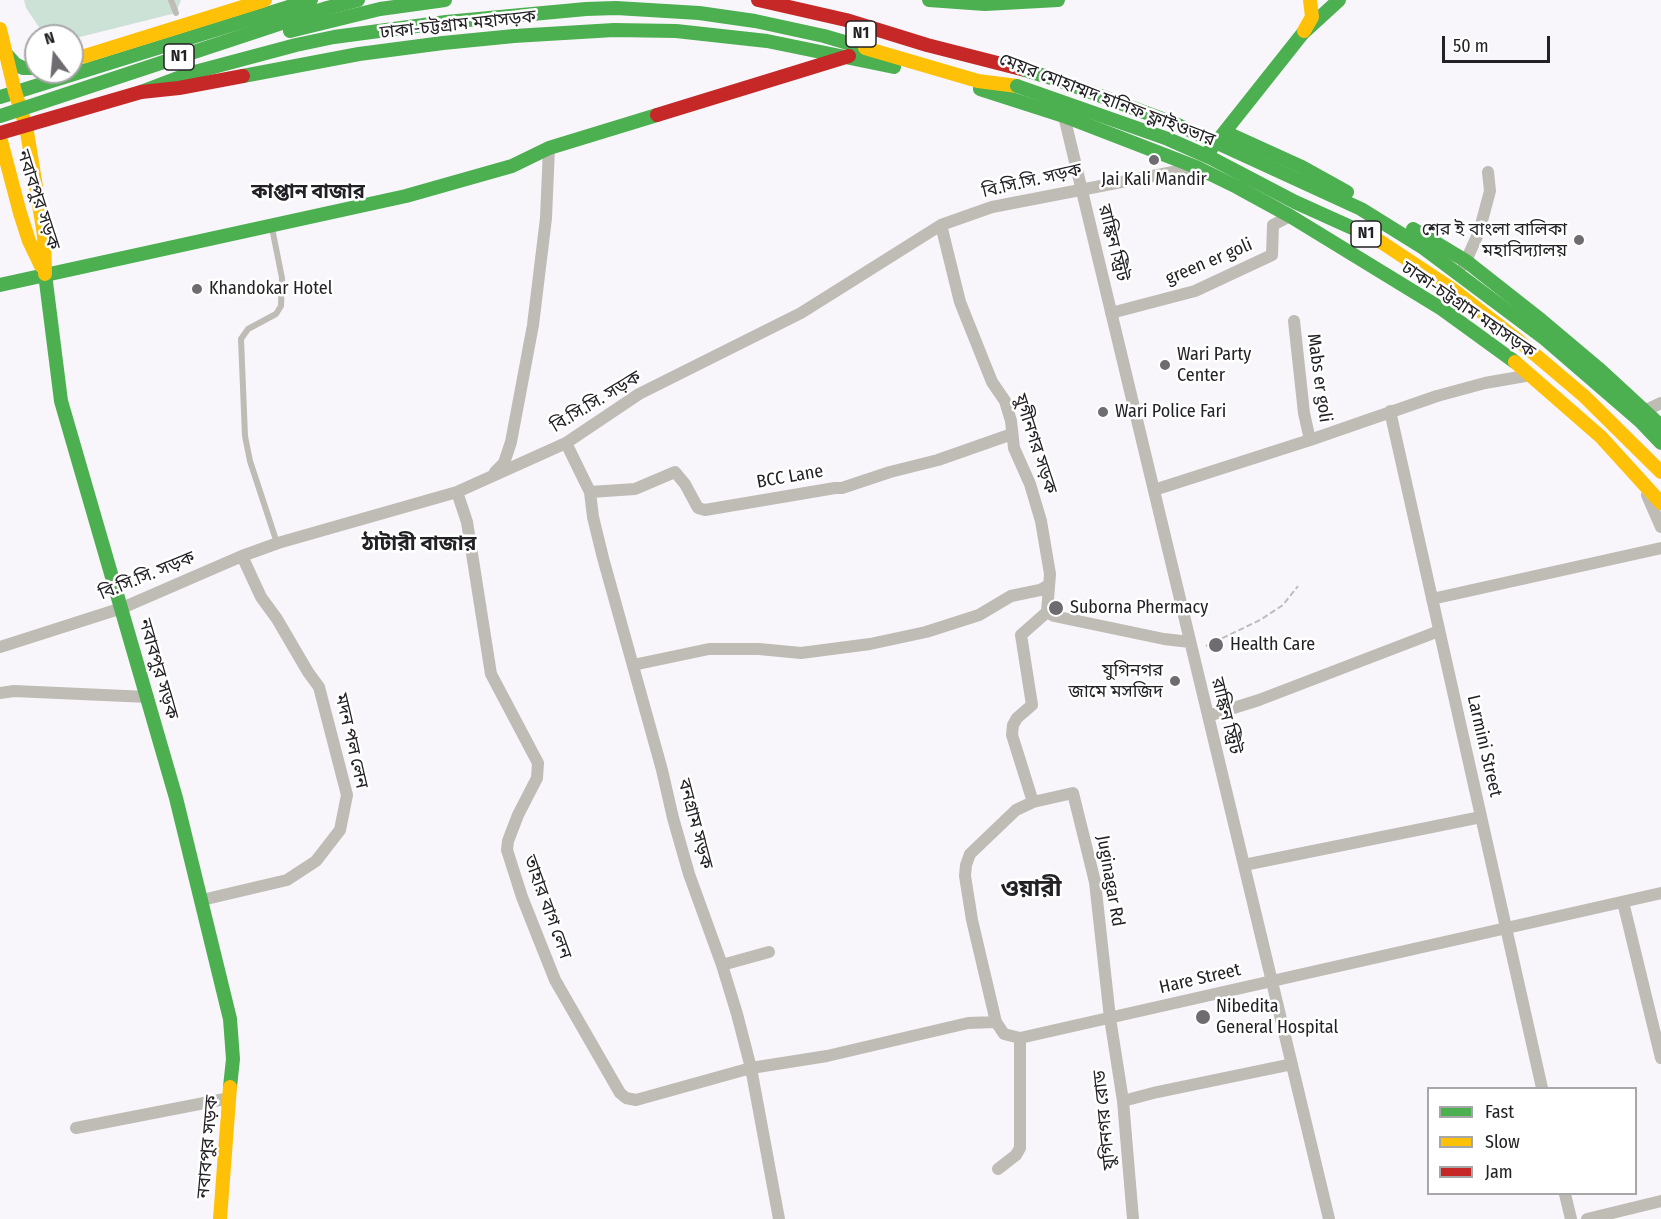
<!DOCTYPE html>
<html>
<head>
<meta charset="utf-8">
<style>
	body { margin:0 }
	#map { position:relative; width:1661px; height:1219px; overflow:hidden; background:#f8f6fb; font-family:"Fira Sans Condensed",sans-serif }
	canvas { display:block }
	.legend { position:absolute; left:1427px; top:1087px; width:210px; height:108px; box-sizing:border-box; background:#fff; border:2px solid #a7a6a8; margin:0; padding:8px 10px; list-style:none; font-size:18px; color:#232125 }
	.legend li { display:flex; align-items:center; gap:12px; height:30px }
	.legend b { width:30px; border:2px solid #a7a6a8 }
	.north { position:absolute; left:24px; top:24px; width:60px; height:60px; box-sizing:border-box; background:#fff; border:2px solid #a7a6a8; border-radius:50%; rotate:344deg; font-size:16px; font-weight:700; line-height:24px; text-align:center; color:#232125 }
	.north::after { content:''; display:block; margin:auto; width:21px; height:27px; background:#6e6c70; clip-path:polygon(50% 0,100% 100%,50% 72%,0 100%) }
	.scale { position:absolute; left:1442px; top:36px; width:108px; height:27px; box-sizing:border-box; border:3px solid #232125; border-top:0; padding-left:8px; font-size:18px; line-height:21px; white-space:nowrap; color:#232125; -webkit-text-stroke:4px #fff; paint-order:stroke }
</style>
</head>
<body>
<div id="map">
<canvas width="1661" height="1219"></canvas>
<ul class="legend">
<li><b style="height:8px;background:#4caf50"></b>Fast</li>
<li><b style="height:8px;background:#ffc107"></b>Slow</li>
<li><b style="height:8px;background:#c62828"></b>Jam</li>
</ul>
<div class="north">N</div>
<div class="scale">50 m</div>
</div>
<script>
const context = document.querySelector('canvas').getContext('2d');
context.lineJoin = 'round';
function fillPath(path, color) { context.fillStyle = color; context.fill(path, 'evenodd'); }
const shape = rows => new Path2D(rows.map(r => 'M' + r).join(''));
function stroke(path, color, width, dash) { context.strokeStyle = color; context.lineWidth = width; context.lineCap = dash ? 'butt' : 'round'; context.setLineDash(dash || []); context.stroke(path); }
function drawText(font, color, halo, rows, align = 'center') {
  context.font = font + ' "Fira Sans Condensed","Noto Sans Bengali",sans-serif'; context.lineWidth = 5; context.setLineDash([]); context.textBaseline = 'middle'; context.strokeStyle = halo; context.fillStyle = color; for (const [text, x, y, turn = 0] of rows) {
    context.save(); context.translate(x, y); context.rotate((+turn || 0) * Math.PI / 180); context.textAlign = isNaN(turn) ? turn : align; if (halo) context.strokeText(text, 0, 0); context.fillText(text, 0, 0); context.restore();
  }
}
const green = shape([
	[24,0,181,0,176,13,72,39,72,36,45,36,26,8]
]);
const path = shape([
	[1206,646,1260,620,1283,605,1298,586]
]);
const lane = shape([
	[171,0,176,13],
	[272,228,282,278,281,306,276,314,248,329,241,339,245,436,250,461,277,543]
]);
const street = shape([
	[1064,116,1329,1219],
	[941,225,960,302,992,382,1005,401,1011,421,1014,448,1030,484,1041,521,1050,574,1047,612],
	[1464,265,1479,232,1490,191,1488,172],
	[1111,313,1195,291,1272,255,1273,225,1290,216],
	[1294,321,1304,413,1310,440],
	[1390,411,1542,1088],
	[1640,413,1661,403],
	[566,443,590,492,593,517,603,558,662,770,673,818,689,874,722,965,737,1014,751,1068,779,1219],
	[495,472,504,463,511,442,533,325,546,218,549,148],
	[1154,490,1310,440,1437,396,1485,383,1531,375],
	[457,492,467,522,491,674,538,763,537,778,518,815,508,841,507,850,522,897,555,980,620,1093,626,1098,636,1100,751,1068,827,1056,968,1023,996,1022,1004,1034,1020,1038,1661,893],
	[590,492,635,489,675,472,685,484,698,508,705,510,835,488,842,488,890,472,938,460,1012,434],
	[1647,495,1661,527],
	[1432,599,1661,548],
	[1047,612,1054,616,1164,639,1190,642],
	[0,647,122,608,242,556,278,543,457,492,566,443,639,394,801,313,941,225,992,207,1194,168],
	[633,665,709,649,759,649,801,653,870,644,926,632,979,615,1011,596,1040,590,1049,585],
	[0,693,14,691,148,697],
	[1208,716,1259,700,1439,631],
	[1033,802,1012,735,1013,725,1017,718,1032,705,1021,635,1047,612],
	[1244,865,1481,817],
	[202,900,287,880,316,861,340,830,347,795,319,687,308,672,277,619,261,597,242,556],
	[1623,902,1661,1058],
	[722,965,769,952],
	[996,1022,972,920,965,876,966,865,970,854,1016,810,1033,802,1073,793,1095,882,1110,1018,1123,1101,1133,1219],
	[1123,1101,1157,1092,1292,1064],
	[76,1128,230,1098],
	[998,1169,1016,1155,1020,1148,1020,1038],
	[1565,1194,1571,1219],
	[1587,1219,1661,1201]
]);
const fast = shape([
	[929,0,985,4,1058,0],
	[290,31,380,9,445,0],
	[7,55,15,64,23,68,36,68],
	[243,76,359,54,443,43,514,36,614,30,676,31,767,41,894,67],
	[980,89,1064,116,1196,167,1237,187,1290,216,1442,309,1515,362],
	[141,92,191,73,296,45,334,37,446,22,586,9,616,8,699,13,755,21,824,36,865,48],
	[0,97,311,0],
	[1225,132,1302,167,1347,192],
	[1207,154,1303,33,1339,0],
	[1413,229,1466,261,1541,320,1598,368,1661,426],
	[45,274,61,401,176,798,230,1019,233,1059,230,1087],
	[0,285,406,196,512,166,549,148,657,115]
]);
const slow = shape([
	[0,29,15,92,26,126,44,235,45,274],
	[1304,31,1312,17,1310,0],
	[865,48,978,81,1017,86],
	[72,60,265,0],
	[0,137,20,213,29,241,41,266],
	[1515,362,1601,437,1661,503],
	[220,1219,230,1087]
]);
const jam = shape([
	[758,0,846,20,927,45,1025,70],
	[657,115,849,56],
	[0,133,141,92,179,88,243,76]
]);
const fastBridge = shape([
	[1025,70,1058,80,1176,124,1361,209,1422,247,1545,339,1640,421,1661,443],
	[1017,86,1168,139,1211,158,1295,202,1357,230],
	[0,116,327,8,358,0]
]);
const slowBridge = shape([
	[1357,230,1375,238,1452,289,1519,341,1584,396,1661,472]
]);
const markers = [
	[1154,160,6,"#6e6c70"],
	[1579,240,6,"#6e6c70"],
	[197,289,6,"#6e6c70"],
	[1165,365,6,"#6e6c70"],
	[1103,412,6,"#6e6c70"],
	[1056,608,8,"#6e6c70"],
	[1216,645,8,"#6e6c70"],
	[1175,681,6,"#6e6c70"],
	[1203,1017,8,"#6e6c70"]
];
const shields = [
	[861,34,30],
	[179,57,30],
	[1366,234,30]
];
const shieldNames = [
	["N1",861,34],
	["N1",179,57],
	["N1",1366,234]
];
const streetNames = [
	["ঢাকা-চট্টগ্রাম মহাসড়ক",458,25,-6],
	["মেয়র মোহাম্মদ হানিফ ফ্লাইওভার",1107,100,21],
	["বি.সি.সি. সড়ক",1032,181,-13],
	["নবাবপুর সড়ক",38,200,72],
	["রাঙ্কিন স্ট্রিট",1113,243,76],
	["green er goli",1209,262,-23],
	["ঢাকা-চট্টগ্রাম মহাসড়ক",1468,310,34],
	["Mabs er goli",1319,378,82],
	["বি.সি.সি. সড়ক",596,402,-31],
	["যুগীনগর সড়ক",1035,444,72],
	["BCC Lane",790,477,-10],
	["বি.সি.সি. সড়ক",147,576,-22],
	["নবাবপুর সড়ক",158,669,74],
	["রাঙ্কিন স্ট্রিট",1226,716,76],
	["মদন পল লেন",351,741,77],
	["Larmini Street",1484,746,77],
	["বনগ্রাম সড়ক",695,824,75],
	["Juginagar Rd",1110,881,80],
	["তাহার বাগ লেন",547,907,70],
	["Hare Street",1200,979,-13],
	["যুগিনগর রোড",1105,1120,-96],
	["নবাবপুর সড়ক",208,1147,-85]
];
const poiNames = [
	["Jai Kali Mandir",1154,180,"center"],
	["শের ই বাংলা বালিকা",1567,230,"right"],
	["মহাবিদ্যালয়",1567,251,"right"],
	["Khandokar Hotel",209,289],
	["Wari Party",1177,355],
	["Center",1177,376],
	["Wari Police Fari",1115,412],
	["Suborna Phermacy",1070,608],
	["Health Care",1230,645],
	["যুগিনগর",1163,671,"right"],
	["জামে মসজিদ",1163,692,"right"],
	["Nibedita",1216,1007],
	["General Hospital",1216,1028]
];
const neighbourhoodNames = [
	["কাপ্তান বাজার",308,192]
];
const quarterNames = [
	["ঠাটারী বাজার",419,544]
];
const districtNames = [
	["ওয়ারী",1031,889]
];
fillPath(green, '#cde2d6');
stroke(path, '#bfbdbb', 2, [6, 3]);
stroke(lane, '#bfbbb5', 6);
stroke(street, '#bfbbb5', 12);
stroke(fast, '#4caf50', 14);
stroke(slow, '#ffc107', 14);
stroke(jam, '#c62828', 14);
stroke(fastBridge, '#4caf50', 14);
stroke(slowBridge, '#ffc107', 14);
for (const [x, y, r, color] of markers) { const dot = new Path2D(); dot.arc(x, y, r, 0, 2 * Math.PI); context.fillStyle = color; context.fill(dot); stroke(dot, '#fff', 2); }
for (const [x, y, w] of shields) { const box = new Path2D(); box.roundRect(x - w / 2, y - 13, w, 26, 4.5); context.fillStyle = '#fff'; context.fill(box); stroke(box, '#232125', 1.5); }
drawText('bold 16px', '#232125', null, shieldNames);
drawText('18px', '#232125', '#fff', streetNames);
drawText('18px', '#232125', '#fff', poiNames, 'left');
drawText('bold 20px', '#232125', '#fff', neighbourhoodNames);
drawText('bold 21px', '#232125', '#fff', quarterNames);
drawText('bold 24px', '#232125', '#fff', districtNames);
</script>
</body>
</html>
